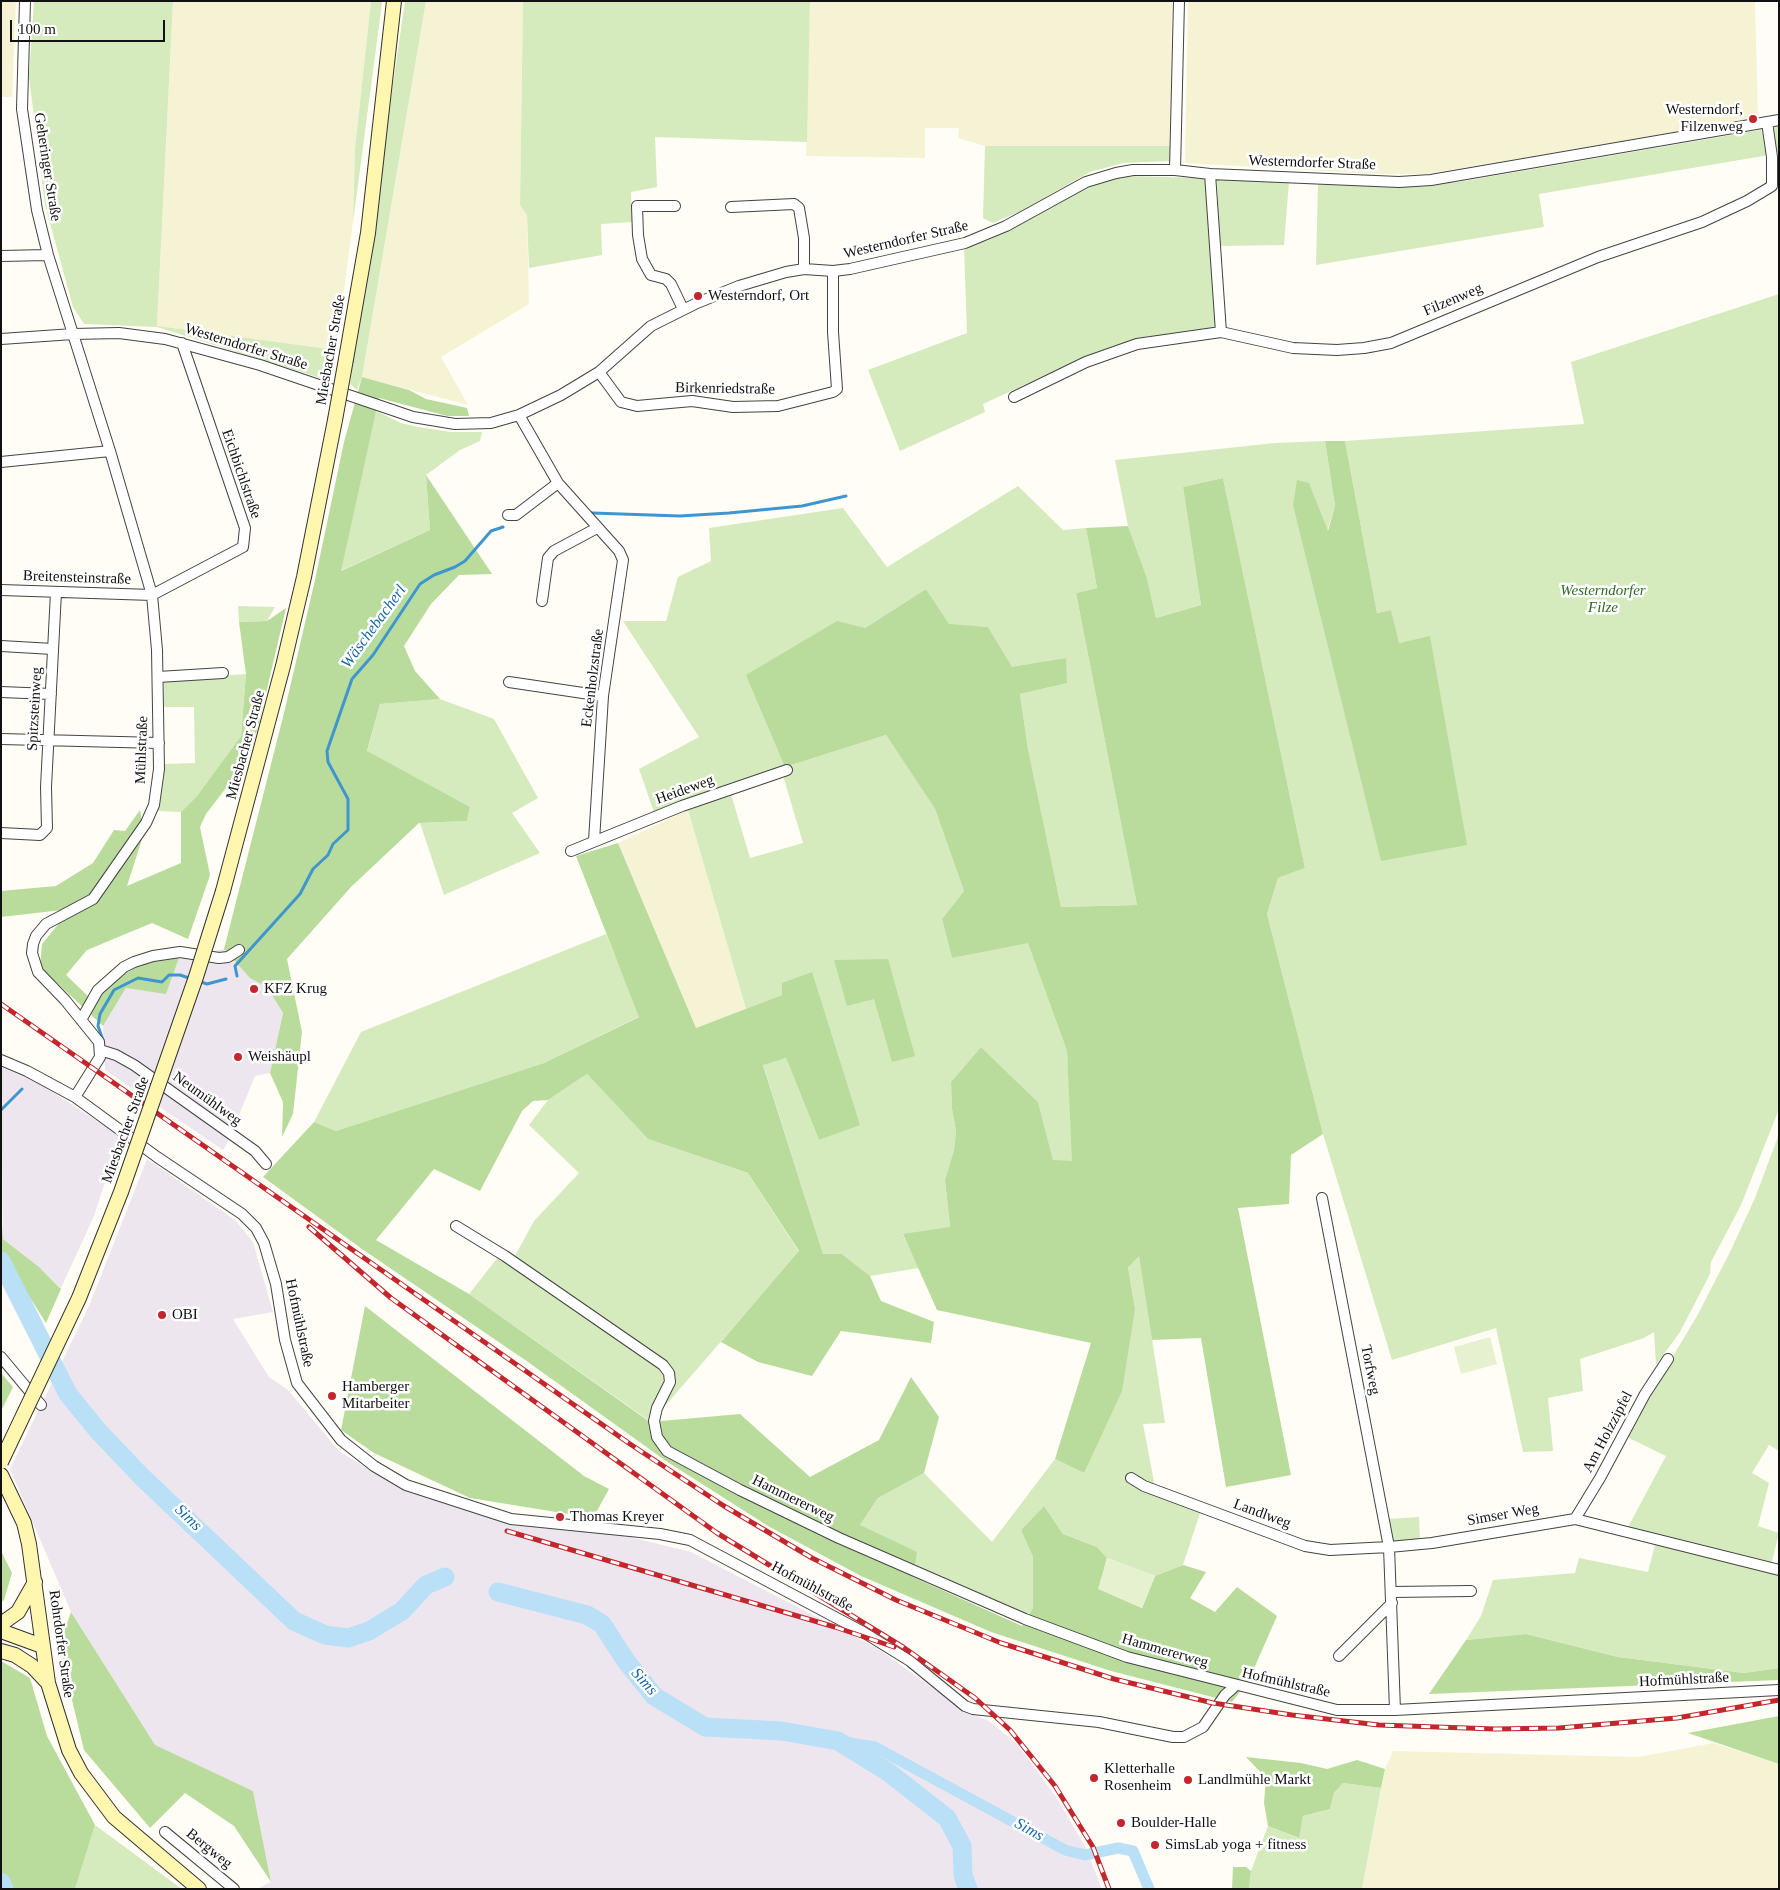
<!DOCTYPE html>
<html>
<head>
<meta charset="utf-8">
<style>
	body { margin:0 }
	#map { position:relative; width:1780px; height:1890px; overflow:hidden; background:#fffdf5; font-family:"Times New Roman",serif }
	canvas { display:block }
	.frame { position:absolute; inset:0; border:2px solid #111; pointer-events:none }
	.scale { position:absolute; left:10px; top:20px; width:155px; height:22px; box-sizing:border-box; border:2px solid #111; border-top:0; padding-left:6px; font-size:15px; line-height:18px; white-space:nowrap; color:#111; -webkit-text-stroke:4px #fff; paint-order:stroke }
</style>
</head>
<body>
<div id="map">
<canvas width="1780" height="1890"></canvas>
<div class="frame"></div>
<div class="scale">100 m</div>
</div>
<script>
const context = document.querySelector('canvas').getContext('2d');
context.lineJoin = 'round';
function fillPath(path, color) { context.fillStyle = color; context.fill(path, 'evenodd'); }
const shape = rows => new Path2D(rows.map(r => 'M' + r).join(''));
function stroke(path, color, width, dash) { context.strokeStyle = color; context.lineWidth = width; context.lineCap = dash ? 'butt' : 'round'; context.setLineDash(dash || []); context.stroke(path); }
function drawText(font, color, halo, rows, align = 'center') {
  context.font = font + ' "Times New Roman",serif'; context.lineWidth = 5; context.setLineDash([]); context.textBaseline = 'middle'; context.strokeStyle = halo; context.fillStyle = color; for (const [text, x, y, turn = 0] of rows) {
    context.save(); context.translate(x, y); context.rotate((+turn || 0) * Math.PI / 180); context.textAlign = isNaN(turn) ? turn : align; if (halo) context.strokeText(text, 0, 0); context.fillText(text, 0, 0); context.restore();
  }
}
const industrial = shape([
	[224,949,250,977,267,987,283,1013,270,1073,255,1076,229,1140,223,1150,105,1070,103,1026,126,988,166,993,179,958],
	[1,1062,14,1067,120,1136,94,1216,61,1288,39,1267,3,1239],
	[147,1159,235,1220,253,1242,273,1312,233,1319,269,1377,288,1390,339,1451,389,1482,410,1492,512,1525,626,1536,691,1552,877,1648,968,1713,989,1721,1017,1744,1056,1797,1085,1846,1102,1889,257,1889,271,1882,253,1791,155,1746,71,1612,10,1469,89,1306]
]);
const farmland = shape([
	[1,1,16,1,12,97,1,97],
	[173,1,371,1,355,148,353,222,336,350,157,327],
	[426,1,523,1,520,204,527,215,529,304,441,357,468,405,362,377],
	[810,1,1172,1,1170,146,985,146,958,138,959,128,925,128,925,158,806,156],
	[1188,1,1755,1,1758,118,1427,174,1376,174,1185,163],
	[688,810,746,1009,696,1028,618,843],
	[1714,1743,1779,1764,1779,1889,1362,1889,1385,1769,1393,1751,1638,1757]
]);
const green = shape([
	[34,1,173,1,157,326,336,350,330,381,157,327,84,324,73,307,45,205,29,77],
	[371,1,382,1,381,11,353,222,355,148],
	[405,1,426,1,362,377,357,390,350,384],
	[523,1,810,1,807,142,655,137,657,187,631,192,632,222,601,224,602,255,529,268,527,215,520,205],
	[1779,125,1779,173,1772,126],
	[1760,130,1764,133,1769,155,1539,194,1544,227,1316,265,1318,182,1458,182],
	[985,146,1170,146,1170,161,1123,163,1090,172,1021,211,993,223,983,218],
	[1125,176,1205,178,1217,324,1214,329,1130,341,1078,360,983,404,985,412,900,451,868,370,967,333,964,247,989,240,1083,189],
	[1217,180,1289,181,1284,245,1219,246],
	[1779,294,1779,1109,1741,1205,1711,1262,1710,1274,1680,1332,1656,1365,1654,1332,1644,1338,1580,1359,1583,1391,1548,1398,1553,1451,1523,1452,1496,1328,1392,1360,1323,1134,1267,914,1278,878,1305,868,1223,478,1183,487,1201,605,1156,618,1147,578,1128,526,1115,460,1275,443,1325,441,1335,506,1327,532,1381,861,1430,637,1398,643,1391,610,1377,613,1345,441,1584,424,1571,362],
	[376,411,401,423,418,427,451,432,482,432,480,441,460,450,426,475,430,530,340,571],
	[1018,486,1063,530,1086,528,1097,588,1076,593,1137,905,1061,907,1028,749,1020,694,1066,683,1066,658,1012,668,988,627,949,625,926,589,865,628,785,767,886,735,935,809,964,891,942,919,952,958,1028,942,1067,1051,1073,1161,1053,1161,1038,1102,981,1047,951,1082,952,1109,956,1131,954,1150,945,1180,950,1228,903,1235,919,1268,870,1276,842,1254,823,1254,763,1064,786,1058,819,1140,860,1124,782,995,746,1009,688,810,731,794,750,858,803,843,784,779,785,768,655,815,639,769,699,737,623,621,666,621,678,577,711,561,709,528,843,508,887,567],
	[238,606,275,607,267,621,239,622],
	[246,674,241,736,197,796,181,812,158,811,163,781,164,764,195,763,194,707,164,707,164,680],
	[440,699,494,719,538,798,512,813,540,853,444,895,420,823,467,821,470,807,367,752,380,704],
	[606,934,640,1016,544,1063,336,1131,314,1122,361,1032],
	[587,1074,648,1139,748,1173,799,1252,651,1422,469,1294,499,1256,511,1263,534,1221,579,1173,529,1125,548,1100],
	[1779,1134,1779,1451,1769,1445,1752,1473,1769,1483,1758,1526,1779,1533,1771,1565,1628,1527,1666,1456,1625,1436,1697,1316,1730,1252,1755,1198],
	[1139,1255,1165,1423,1143,1424,1155,1487,1203,1504,1183,1565,1155,1576,1107,1558,1097,1547,1063,1534,1044,1506,1021,1530,1033,1557,1033,1608,1028,1616,915,1568,860,1525,878,1498,924,1473,992,1542,1055,1459,1084,1473,1135,1309,1128,1266],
	[1419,1517,1420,1540,1393,1541,1388,1519],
	[1656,1541,1779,1575,1779,1668,1744,1673,1618,1657,1526,1634,1466,1640,1481,1616,1493,1580,1575,1573,1579,1558,1648,1572],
	[1343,1783,1381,1788,1362,1889,1249,1889,1251,1871,1268,1826,1298,1838,1303,1816,1330,1809,1334,1793],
	[95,1825,171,1881,182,1889,75,1889]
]);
const forest = shape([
	[362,377,409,390,426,399,467,408,469,416,447,416,379,398,341,571,430,530,426,475,492,574,459,575,431,604,404,646,415,671,440,699,380,704,367,751,470,807,467,821,419,823,351,887,287,959,302,1032,293,1114,282,1137,283,1102,270,1073,283,1013,267,987,250,978,224,949,284,713,315,580,344,442],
	[1325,441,1345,441,1377,613,1391,610,1399,643,1430,636,1467,845,1381,861,1293,505,1297,480,1309,483,1328,531,1335,506],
	[1223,478,1305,868,1278,878,1267,914,1323,1134,1291,1155,1289,1204,1238,1208,1291,1475,1226,1487,1201,1338,1152,1340,1139,1256,1128,1267,1135,1309,1122,1391,1084,1473,1055,1459,1091,1343,937,1310,903,1234,950,1227,945,1180,954,1150,956,1131,952,1109,951,1082,981,1047,1038,1102,1053,1160,1072,1161,1067,1051,1028,943,952,958,942,919,964,891,935,809,886,735,785,767,746,675,837,621,865,628,926,589,949,624,988,627,1012,667,1066,658,1067,683,1020,694,1028,749,1061,907,1137,905,1076,593,1097,588,1086,528,1128,526,1147,578,1156,618,1201,605,1183,487],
	[286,608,259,723,249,758,206,814,200,827,210,875,188,939,152,923,87,950,66,975,89,997,147,960,179,958,166,994,126,988,103,1026,40,967,42,944,71,909,1,917,1,891,56,886,93,863,114,830,125,831,140,810,144,833,127,886,181,863,181,812,197,796,241,736,246,674,239,622,267,621],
	[618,843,696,1028,782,995,782,983,812,972,860,1125,819,1140,786,1058,763,1065,823,1254,842,1254,870,1276,881,1301,934,1322,931,1343,841,1331,812,1376,758,1362,721,1342,799,1251,748,1173,648,1139,587,1074,548,1100,533,1101,522,1111,480,1191,434,1169,376,1240,469,1294,650,1422,740,1414,810,1477,879,1440,911,1377,939,1417,924,1473,878,1498,860,1525,917,1552,913,1577,1022,1626,1033,1608,1033,1557,1021,1530,1044,1506,1063,1534,1097,1547,1107,1558,1099,1589,1142,1608,1155,1576,1183,1565,1206,1572,1190,1598,1215,1612,1237,1587,1277,1616,1249,1680,1232,1702,1111,1671,991,1632,861,1576,768,1526,666,1461,528,1362,362,1249,263,1177,314,1122,336,1131,544,1063,639,1017,576,856],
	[888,959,915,1056,892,1062,874,999,847,1006,834,960],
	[1,1210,3,1239,39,1267,61,1289,46,1323,8,1263,1,1259],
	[365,1306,584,1476,609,1489,593,1518,470,1498,374,1453,341,1430],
	[1,1373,13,1387,1,1411],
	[1,1551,12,1573,4,1600,1,1602],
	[71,1612,155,1745,253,1791,271,1882,234,1826,185,1793,150,1828,84,1750,59,1646],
	[1526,1634,1618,1657,1744,1673,1779,1668,1779,1680,1429,1694,1466,1640],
	[1,1661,30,1678,47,1736,95,1825,75,1889,1,1889],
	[1779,1716,1779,1764,1688,1733],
	[1246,1757,1301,1763,1327,1769,1357,1760,1385,1769,1381,1788,1343,1783,1334,1793,1330,1809,1303,1816,1299,1838,1268,1826,1264,1803,1266,1778],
	[1233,1867,1246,1867,1251,1871,1249,1889,1232,1889]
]);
const pitch = shape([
	[1490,1337,1497,1364,1461,1374,1454,1347],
	[1107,1558,1155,1576,1142,1608,1098,1589]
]);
const stream = shape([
	[592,513,680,516,729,513,802,506,846,496],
	[237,976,235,966,300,894,313,869,328,855,333,844,348,830,348,799,328,762,327,751,352,679,373,655,420,584,434,575,455,567,465,561,491,531,503,527],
	[198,981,207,984,226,979],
	[103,1040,98,1026,100,1014,114,990,138,978,162,982,169,975,180,975,192,979],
	[1,1110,22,1089]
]);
const canal = shape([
	[838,1741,875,1747,1065,1850,1085,1855,1118,1848,1133,1851,1149,1889]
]);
const river = shape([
	[1,1261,68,1394,99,1432,142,1477,294,1621,325,1635,348,1638,369,1631,402,1611,426,1585,445,1577],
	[498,1592,587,1615,602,1624,626,1661,654,1696,705,1727,782,1731,838,1741,888,1772,947,1818,962,1846,963,1875,968,1889],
	[1,1882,4,1889]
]);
const street = shape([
	[25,1,22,109,37,210,48,255,110,451,152,595,157,650,159,769,154,805,146,823,93,899,46,924,36,936,33,944,32,953,38,972,65,1000,99,1042,100,1057,75,1097],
	[1175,170,1179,1],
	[1210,174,1221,332,1293,348,1337,350,1364,348,1391,343,1598,257,1702,222,1747,201,1772,186,1772,157,1767,122],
	[675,206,637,206,638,235,642,259,651,275,666,279,671,284,683,309],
	[731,207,794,204,799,208,804,238,804,269],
	[1,256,48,255],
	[1,339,73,334,119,333,165,339,260,365,413,417,455,424,491,423,519,415,561,395,599,372,651,326,697,303,739,286,786,272,804,269,833,271,850,269,965,243,1006,226,1086,182,1116,173,1133,170,1175,170,1210,174,1399,182,1431,180,1779,120],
	[599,372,621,402,637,406,692,401,733,407,778,406,833,392,837,389,833,332,833,271],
	[1014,397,1086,362,1137,344,1221,332],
	[519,415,558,483,619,551,623,560,603,696,594,841],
	[1,462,110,451],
	[508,515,516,515,558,483],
	[1,590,152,595,243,547,245,528,182,343],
	[542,601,548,558,554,551,597,528],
	[1,646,53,649],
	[158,677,223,673],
	[509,682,603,696],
	[1,692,51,694],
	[1,739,159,743],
	[1,833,40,835,47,828,46,787,56,592],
	[571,851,682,806,787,770],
	[81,1020,98,990,124,967,134,962,153,956,180,952,219,958,228,957,239,950],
	[100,1050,116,1055,134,1065,255,1151,266,1164],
	[1,1060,27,1071,75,1097,157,1157,242,1214,256,1228,264,1243,276,1284,285,1340,297,1383,341,1440,374,1466,406,1485,511,1519,660,1534,690,1540,863,1632,910,1661,965,1706,973,1709,1099,1722,1173,1737,1184,1737,1203,1727,1225,1695,1233,1688,1233,1685],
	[456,1226,505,1256,663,1365,669,1373,670,1382,657,1408,654,1421,657,1437,667,1451,740,1490,839,1538,1025,1619,1127,1657,1337,1710,1395,1710,1779,1690],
	[1,1357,41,1405],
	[1131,1478,1144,1486,1305,1546,1330,1550,1389,1547,1322,1198],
	[1575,1519,1600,1478,1645,1394,1668,1359],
	[1392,1592,1471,1591],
	[1339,1656,1392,1603],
	[1395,1710,1389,1547,1432,1543,1575,1519,1779,1570],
	[165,1832,234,1889]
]);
const secondary = shape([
	[346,359,368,233,394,1],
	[223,891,283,666,304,577,335,420],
	[1,1475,24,1523,29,1544,48,1683,69,1750,81,1773,114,1817,199,1889],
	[1,1624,18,1612,35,1582],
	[1,1631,42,1646],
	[1,1651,15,1655,32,1666,48,1683]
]);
const rail = shape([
	[1,1004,630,1444,724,1506,812,1558,896,1600,1001,1643,1114,1679,1213,1703,1292,1715,1379,1725,1495,1729,1559,1728,1677,1718,1779,1700],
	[309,1227,391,1298,717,1533,903,1647,975,1698,1010,1730,1055,1786,1093,1847,1109,1889],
	[507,1531,835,1627,894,1647]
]);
const secondaryBridge = shape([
	[335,420,346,359],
	[1,1462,79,1298,121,1192,196,977,223,891]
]);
const markers = [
	[1753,119,5,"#c4262e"],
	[698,296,5,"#c4262e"],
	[254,989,5,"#c4262e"],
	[238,1057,5,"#c4262e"],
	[162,1315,5,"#c4262e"],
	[332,1396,5,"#c4262e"],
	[560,1517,5,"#c4262e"],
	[1094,1778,5,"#c4262e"],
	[1188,1780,5,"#c4262e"],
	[1121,1823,5,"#c4262e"],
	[1155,1845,5,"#c4262e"]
];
const poiNames = [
	["Westerndorf,",1743,110,"right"],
	["Filzenweg",1743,127,"right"],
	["Westerndorf, Ort",708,296],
	["KFZ Krug",264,989],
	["Weishäupl",248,1057],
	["OBI",172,1315],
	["Hamberger",342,1387],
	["Mitarbeiter",342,1404],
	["Thomas Kreyer",570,1517],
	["Kletterhalle",1104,1769],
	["Rosenheim",1104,1786],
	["Landlmühle Markt",1198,1780],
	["Boulder-Halle",1131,1823],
	["SimsLab yoga + fitness",1165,1845]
];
const streetNames = [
	["Westerndorfer Straße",1312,163,2],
	["Geheringer Straße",47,167,81],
	["Westerndorfer Straße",906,240,-13],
	["Filzenweg",1453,300,-23],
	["Westerndorfer Straße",246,347,17],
	["Miesbacher Straße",331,350,-80],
	["Birkenriedstraße",725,389,1],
	["Eichbichlstraße",241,474,71],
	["Breitensteinstraße",77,578,2],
	["Eckenholzstraße",593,678,-83],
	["Spitzsteinweg",35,709,-87],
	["Miesbacher Straße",246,745,-75],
	["Mühlstraße",142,750,-88],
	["Heideweg",685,790,-20],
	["Neumühlweg",207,1099,36],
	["Miesbacher Straße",126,1130,-70],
	["Hofmühlstraße",299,1323,78],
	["Torfweg",1370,1370,79],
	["Am Holzzipfel",1608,1432,-62],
	["Hammererweg",793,1499,26],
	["Landlweg",1262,1514,20],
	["Simser Weg",1503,1515,-10],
	["Hofmühlstraße",812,1587,28],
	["Rohrdorfer Straße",61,1644,82],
	["Hammererweg",1165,1651,16],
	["Hofmühlstraße",1684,1680,-3],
	["Hofmühlstraße",1286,1683,13],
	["Bergweg",209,1849,39]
];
const parkNames = [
	["Westerndorfer",1603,591],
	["Filze",1603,608]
];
const waterNames = [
	["Wäschebacherl",374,627,-54],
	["Sims",188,1518,44],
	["Sims",644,1682,48],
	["Sims",1029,1830,29]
];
fillPath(industrial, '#eee6ef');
fillPath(farmland, '#f6f3d4');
fillPath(green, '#d5ebbd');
fillPath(forest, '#b9dc9c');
fillPath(pitch, '#e6f2cf');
stroke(stream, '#3f96cf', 3);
stroke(canal, '#b9e0f7', 11);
stroke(river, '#b9e0f7', 19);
stroke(street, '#444', 12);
stroke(secondary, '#333', 16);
stroke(street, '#fff', 10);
stroke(secondary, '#fff6b0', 14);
stroke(rail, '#c4262e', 5);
stroke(rail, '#fff', 3, [9]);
stroke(secondaryBridge, '#333', 16, []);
stroke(secondaryBridge, '#fff6b0', 14);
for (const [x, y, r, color] of markers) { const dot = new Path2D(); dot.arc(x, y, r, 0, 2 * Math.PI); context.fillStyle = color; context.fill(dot); stroke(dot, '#fff', 2); }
drawText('15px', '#111', '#fff', poiNames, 'left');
drawText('15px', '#111', '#fff', streetNames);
drawText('italic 15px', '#2f6b1f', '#fff', parkNames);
drawText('italic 16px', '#1768a6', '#fff', waterNames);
</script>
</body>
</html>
